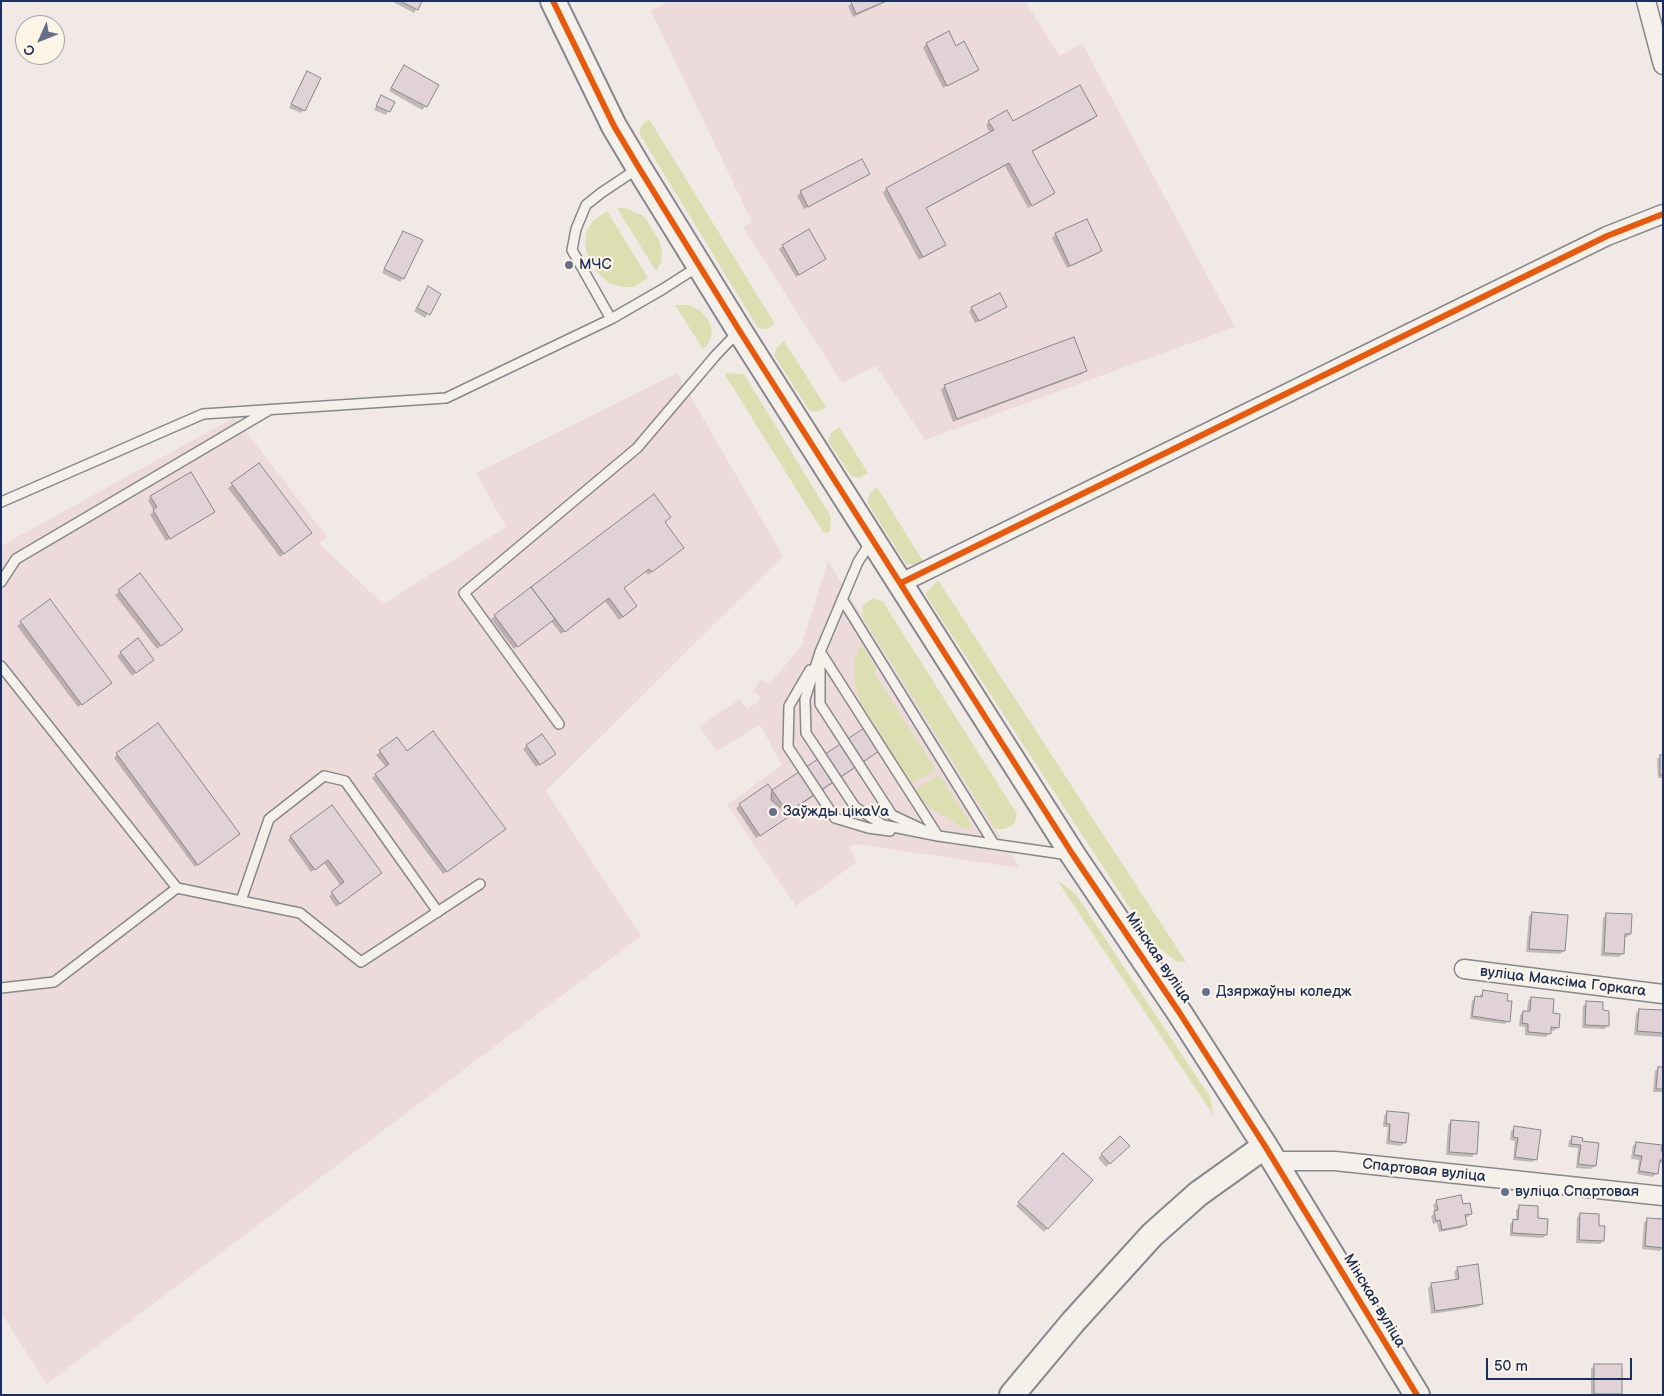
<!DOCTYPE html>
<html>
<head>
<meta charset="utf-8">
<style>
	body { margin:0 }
	#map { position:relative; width:1664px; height:1396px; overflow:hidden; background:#f1e9e5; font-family:"Balsamiq Sans",sans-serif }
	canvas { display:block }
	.frame { position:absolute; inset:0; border:2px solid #1b2f5e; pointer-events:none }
	.north { position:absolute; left:15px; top:15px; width:50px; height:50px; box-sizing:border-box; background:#fcf5e5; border:1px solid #a2a6af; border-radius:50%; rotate:226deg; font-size:14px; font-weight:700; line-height:20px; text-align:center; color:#1b2f5e }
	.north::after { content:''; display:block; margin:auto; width:18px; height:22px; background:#66708d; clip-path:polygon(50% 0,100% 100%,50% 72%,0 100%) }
	.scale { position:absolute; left:1486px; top:1358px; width:146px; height:22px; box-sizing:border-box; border:2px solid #1b2f5e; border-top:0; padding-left:6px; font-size:15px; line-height:18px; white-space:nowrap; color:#1b2f5e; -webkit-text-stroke:4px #fcf5e5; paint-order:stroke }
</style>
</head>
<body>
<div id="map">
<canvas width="1664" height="1396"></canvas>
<div class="frame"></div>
<div class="north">С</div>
<div class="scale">50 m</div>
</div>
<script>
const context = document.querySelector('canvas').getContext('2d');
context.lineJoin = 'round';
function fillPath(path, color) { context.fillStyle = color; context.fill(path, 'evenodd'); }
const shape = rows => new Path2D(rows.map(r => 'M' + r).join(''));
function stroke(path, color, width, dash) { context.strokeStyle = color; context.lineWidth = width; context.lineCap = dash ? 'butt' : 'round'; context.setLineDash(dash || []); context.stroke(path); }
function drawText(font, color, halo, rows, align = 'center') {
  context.font = font + ' "Balsamiq Sans",sans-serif'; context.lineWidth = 4.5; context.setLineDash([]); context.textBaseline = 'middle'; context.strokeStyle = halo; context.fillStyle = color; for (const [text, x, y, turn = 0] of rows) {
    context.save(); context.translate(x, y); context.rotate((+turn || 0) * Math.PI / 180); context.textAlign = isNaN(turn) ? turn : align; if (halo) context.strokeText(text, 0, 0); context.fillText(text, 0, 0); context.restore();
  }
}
const built = shape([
	[668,1,1025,1,1060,56,1082,43,1235,327,925,440,876,366,842,383,743,227,752,222,651,11],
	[677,373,783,556,546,791,641,936,47,1384,1,1313,1,546,235,417,327,537,319,543,383,604,506,527,476,473],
	[828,561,1020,868,855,844,849,848,857,862,796,906,727,805,782,765,760,725,717,751,699,726,740,699,747,709,758,702,761,697,753,691,761,679,769,684,801,647]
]);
const green = shape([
	[649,119,775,324,767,329,758,328,639,133,642,125],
	[617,208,625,208,644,216,659,240,662,251,661,262,656,271],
	[607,211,648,278,634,287,622,287,609,283,598,273,588,256,585,244,587,230,593,221],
	[675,305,689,305,701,311,709,321,712,330,710,341,703,349],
	[784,341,826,407,818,412,809,410,774,355,777,347],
	[724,373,744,374,831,517,830,530,828,533,823,532],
	[839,427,868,473,860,478,851,476,828,441,831,433],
	[877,487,923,561,914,565,906,564,867,502,870,493],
	[938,580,1186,962,1176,961,1152,942,925,594],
	[873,598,883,602,1017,814,1014,824,1005,829,995,829,862,616,863,605],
	[862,645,877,669,874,673,936,770,911,784,861,706,855,685,855,657,858,649],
	[939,775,972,826,969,829,961,827,925,804,914,790],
	[1057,880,1075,893,1210,1097,1214,1116]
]);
const shadow = shape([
	[391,1,421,1,414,13],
	[855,1,888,1,853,17,848,6],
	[948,33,955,47,977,70,974,73,943,88,923,48,926,44],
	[404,67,426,106,422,110,389,91],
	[307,73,304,110,301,113,289,108,304,76],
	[382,97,393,102,386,115,374,110],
	[1096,116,1092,120,1032,152,1054,193,1050,196,1028,208,1005,166,925,209,945,245,941,248,919,260,883,193,886,189,990,134,986,125,989,122,1012,122],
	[868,174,865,177,804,209,797,196,801,192],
	[808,231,825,259,796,277,779,249],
	[404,232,403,278,400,282,382,273,400,236],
	[1056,234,1101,251,1097,254,1067,268,1052,238],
	[428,288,440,294,425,318,414,311],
	[1005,306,1002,310,975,323,969,311,972,308],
	[1085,371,1082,374,953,422,941,390,945,386],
	[259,464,311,533,280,557,228,488],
	[653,495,664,523,679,551,648,575,645,571,622,589,632,610,619,620,605,601,561,634,551,621,514,649,491,619],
	[151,497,214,512,166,541,150,515,154,511,148,500],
	[139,575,178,633,157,649,115,595],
	[49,601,107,686,78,707,17,626],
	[121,653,149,663,132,676,117,656],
	[396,739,406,752,501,832,443,874,372,778,386,767,376,755],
	[527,746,551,757,536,767,523,749],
	[878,750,870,758,786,815,785,819,756,838,736,808,740,805],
	[117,754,235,837,195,867,114,758],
	[1661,756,1663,756,1663,778,1658,778,1657,759],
	[291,836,381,873,336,907,329,896,341,886,324,863,311,872,288,840],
	[1532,913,1564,951,1560,954,1526,952,1529,916],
	[1607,914,1630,934,1627,937,1623,937,1622,954,1619,957,1601,956,1603,918],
	[1484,992,1508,1021,1505,1024,1470,1019,1472,1001,1476,998,1480,998,1480,995],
	[1531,998,1551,1014,1558,1027,1554,1031,1550,1030,1550,1033,1546,1037,1525,1035,1525,1027,1519,1026,1520,1015,1523,1012,1527,1012,1528,1001],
	[1587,1003,1602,1012,1608,1026,1604,1029,1582,1028,1583,1006],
	[1639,1010,1663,1012,1663,1037,1634,1035,1636,1013],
	[1659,1068,1663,1068,1663,1092,1653,1092,1655,1071],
	[1387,1112,1405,1142,1401,1146,1386,1144,1388,1127,1383,1127,1384,1116],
	[1451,1121,1475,1153,1472,1157,1446,1155,1448,1125],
	[1515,1128,1536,1159,1532,1162,1513,1160,1515,1141,1510,1140,1511,1131],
	[1120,1138,1128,1146,1106,1167,1098,1158],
	[1572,1138,1581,1142,1597,1144,1595,1166,1591,1169,1576,1168,1578,1148,1568,1147,1569,1141],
	[1636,1143,1663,1153,1663,1163,1658,1163,1657,1173,1653,1177,1637,1174,1639,1160,1631,1159,1633,1146],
	[1063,1154,1091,1180,1044,1232,1016,1206],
	[1437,1201,1462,1206,1471,1214,1468,1217,1464,1218,1466,1225,1462,1228,1439,1232,1437,1223,1433,1224,1431,1216,1435,1212,1433,1205],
	[1520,1206,1536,1219,1546,1234,1543,1238,1510,1236,1510,1224,1513,1221,1516,1221,1516,1210],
	[1580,1214,1597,1227,1603,1241,1600,1244,1576,1243,1577,1218],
	[1648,1219,1663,1248,1660,1251,1642,1249,1644,1223],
	[1458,1268,1482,1304,1478,1307,1431,1314,1428,1288,1432,1284,1456,1281,1454,1272],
	[1594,1366,1621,1394,1620,1395,1591,1395,1591,1369]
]);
const building = shape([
	[400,1,422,1,418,10,400,1],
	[852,1,886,1,856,14,851,2,852,1],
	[949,31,956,46,964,41,979,70,947,86,926,43,949,31],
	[404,65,439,85,427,107,391,88,404,65],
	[307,71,321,78,305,111,291,104,307,71],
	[1080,85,1097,116,1032,151,1055,193,1032,206,1009,163,926,208,946,245,923,257,886,188,994,130,988,121,1007,110,1013,121,1080,85],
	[381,95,395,102,390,112,376,106,381,95],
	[862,159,870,174,808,207,800,191,862,159],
	[1087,219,1102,251,1070,266,1055,233,1087,219],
	[809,229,826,259,799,275,782,245,809,229],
	[403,231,423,240,404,279,384,269,403,231],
	[428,286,441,294,430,315,417,308,428,286],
	[1000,293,1007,307,979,321,971,307,1000,293],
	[1074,337,1087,371,957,419,944,385,1074,337],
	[259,463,312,533,284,554,231,483,259,463],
	[191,472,215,512,170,539,153,510,157,507,150,496,191,472],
	[654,494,671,517,665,522,684,548,652,572,649,569,624,588,637,606,623,617,609,598,565,632,531,587,654,494],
	[140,573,183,630,161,646,118,590,140,573],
	[531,587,555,619,518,647,494,615,531,587],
	[50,599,112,683,82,705,20,621,50,599],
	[138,638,154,660,136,673,120,652,138,638],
	[158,723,240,834,198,865,116,753,158,723],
	[864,728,879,751,787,813,771,800,772,790,864,728],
	[433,731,506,829,447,872,375,774,389,764,379,750,397,737,407,751,433,731],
	[542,734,556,754,540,765,526,745,542,734],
	[1660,755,1663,755,1663,775,1660,775,1660,755],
	[768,784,790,816,760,836,739,804,768,784],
	[332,805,382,873,340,904,331,892,344,882,328,860,315,870,290,836,332,805],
	[1532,912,1568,915,1565,951,1529,949,1532,912],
	[1606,913,1632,914,1631,934,1625,934,1624,954,1604,953,1606,913],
	[1483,990,1508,994,1507,1001,1512,1001,1510,1022,1472,1016,1475,996,1482,997,1483,990],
	[1531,997,1554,999,1553,1013,1560,1014,1559,1028,1551,1027,1551,1034,1528,1032,1528,1024,1522,1023,1523,1011,1530,1011,1531,997],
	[1586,1001,1603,1002,1603,1010,1609,1011,1609,1026,1585,1025,1586,1001],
	[1639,1009,1663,1010,1663,1033,1637,1031,1639,1009],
	[1658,1067,1663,1067,1663,1089,1656,1089,1658,1067],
	[1387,1111,1409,1113,1406,1143,1389,1141,1390,1124,1386,1124,1387,1111],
	[1451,1120,1479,1122,1477,1154,1449,1152,1451,1120],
	[1514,1126,1541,1130,1537,1160,1515,1157,1518,1138,1513,1137,1514,1126],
	[1120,1136,1130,1146,1110,1164,1101,1154,1120,1136],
	[1572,1136,1583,1138,1582,1141,1599,1143,1596,1166,1578,1164,1581,1145,1571,1144,1572,1136],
	[1636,1142,1662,1145,1661,1151,1663,1152,1663,1160,1660,1160,1658,1174,1639,1171,1642,1156,1634,1155,1636,1142],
	[1063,1153,1093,1180,1048,1229,1018,1202,1063,1153],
	[1461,1195,1463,1204,1470,1203,1472,1214,1465,1215,1467,1225,1442,1230,1440,1220,1436,1221,1434,1211,1438,1210,1436,1200,1461,1195],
	[1519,1205,1538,1206,1538,1218,1548,1219,1547,1235,1512,1233,1513,1219,1518,1220,1519,1205],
	[1580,1213,1599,1214,1599,1226,1605,1226,1604,1241,1579,1240,1580,1213],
	[1647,1218,1663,1219,1663,1248,1645,1246,1647,1218],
	[1478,1264,1483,1304,1435,1311,1431,1283,1459,1279,1457,1267,1478,1264],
	[1594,1364,1622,1364,1622,1394,1594,1394,1594,1364]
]);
const lane = shape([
	[611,319,572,250,576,229,586,205,601,193,637,169],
	[1,502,203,414,446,398,611,319,663,289,699,266],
	[872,540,858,562,820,652,805,699,806,733,855,807,883,825,938,836,1069,855],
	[1,582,16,559,269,410],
	[842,599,994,844],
	[821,653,938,836],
	[820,660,820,704,892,815,924,830],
	[1,666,177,888,300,913,361,962,480,884],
	[810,670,789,706,788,747,835,818,868,828,890,831],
	[559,724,464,593,637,448,716,355,739,331],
	[241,901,269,819,324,776,345,781,438,912],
	[1,988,54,982,177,888]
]);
const street = shape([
	[1646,1,1663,65],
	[901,583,1607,236,1663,214],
	[1464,969,1663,994],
	[1274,1161,1335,1161,1663,1196]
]);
const secondary = shape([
	[553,1,614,126,639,168,739,330,1073,855,1179,1012,1265,1146,1417,1395],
	[1012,1395,1073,1322,1152,1235,1198,1194,1265,1146]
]);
const cycleway = shape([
	[553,1,614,126,639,168,739,330,1073,855,1179,1012,1265,1146,1417,1395],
	[901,583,1607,236,1663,214]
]);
const markers = [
	[569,265,5,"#66708d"],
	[773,812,5,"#66708d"],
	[1206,992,5,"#66708d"],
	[1505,1192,5,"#66708d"]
];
const poiNames = [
	["МЧС",579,265],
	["Заўжды цікаVа",783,812],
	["Дзяржаўны коледж",1216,992],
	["вуліца Спартовая",1515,1192]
];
const streetNames = [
	["Мінская вуліца",1158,958,56],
	["вуліца Максіма Горкага",1563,982,7],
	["Спартовая вуліца",1424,1171,6],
	["Мінская вуліца",1374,1301,59]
];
fillPath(built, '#eddbdb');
fillPath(green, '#dcdfb2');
fillPath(shadow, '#0003');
fillPath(building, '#e0d2d6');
stroke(building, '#87888f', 1);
stroke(lane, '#87888f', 12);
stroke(street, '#87888f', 21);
stroke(secondary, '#87888f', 28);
stroke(lane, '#f4f1eb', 9);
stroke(street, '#f4f1eb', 18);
stroke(secondary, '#f4f1eb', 24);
stroke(cycleway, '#e8590c', 6);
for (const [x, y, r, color] of markers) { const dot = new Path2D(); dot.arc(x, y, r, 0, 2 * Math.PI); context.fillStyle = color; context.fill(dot); stroke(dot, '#fcf5e5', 2); }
drawText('15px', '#1b2f5e', '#fcf5e5', poiNames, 'left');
drawText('15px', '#1b2f5e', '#fcf5e5', streetNames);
</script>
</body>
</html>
